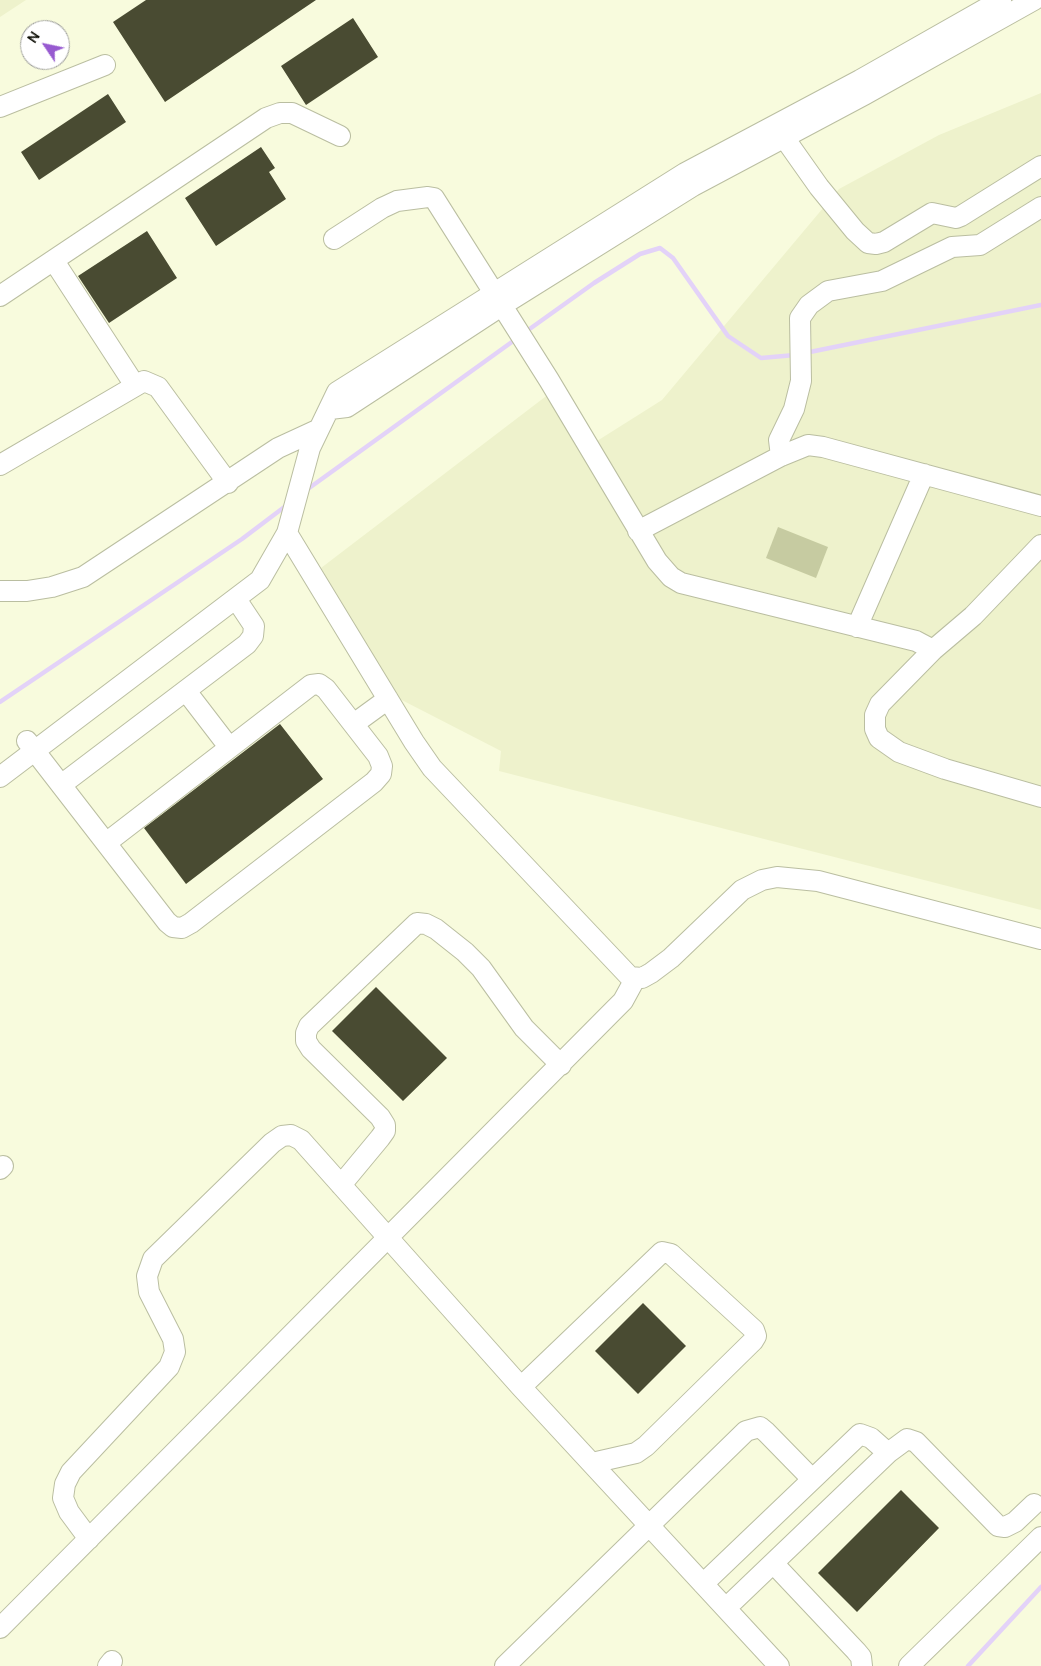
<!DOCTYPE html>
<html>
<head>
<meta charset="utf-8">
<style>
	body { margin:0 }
	#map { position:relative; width:1041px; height:1666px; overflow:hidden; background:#f8fbdd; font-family:Manrope,sans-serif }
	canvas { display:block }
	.north { position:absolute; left:20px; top:20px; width:50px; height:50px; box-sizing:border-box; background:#fff; border:1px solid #9e9f9b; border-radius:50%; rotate:304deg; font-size:14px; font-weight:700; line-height:20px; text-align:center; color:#0d0e05 }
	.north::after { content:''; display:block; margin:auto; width:18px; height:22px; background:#975ad0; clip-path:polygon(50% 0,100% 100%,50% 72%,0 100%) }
</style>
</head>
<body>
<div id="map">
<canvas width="1041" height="1666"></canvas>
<div class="north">N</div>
</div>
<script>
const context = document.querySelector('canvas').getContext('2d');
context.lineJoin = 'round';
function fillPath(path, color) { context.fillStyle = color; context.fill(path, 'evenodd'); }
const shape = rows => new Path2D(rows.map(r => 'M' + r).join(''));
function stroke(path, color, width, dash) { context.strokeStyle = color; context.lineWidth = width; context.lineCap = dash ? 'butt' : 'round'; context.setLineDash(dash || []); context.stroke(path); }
const built = shape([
	[0,0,26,0,0,17],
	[1041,93,1041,910,499,771,501,751,392,695,321,568,562,384,597,441,662,400,839,189,939,135]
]);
const green = shape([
	[778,527,828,547,816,578,766,558]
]);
const stream = shape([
	[524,333,594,283,640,254,660,248,673,258,728,336,761,358,795,355],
	[805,353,1041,305],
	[305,491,516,339],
	[0,702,242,539,287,505],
	[968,1666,1041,1587]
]);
const building = shape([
	[146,0,316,0,165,102,113,22],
	[353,18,378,57,306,105,281,66],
	[108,94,126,122,39,180,21,152],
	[261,147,275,168,269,172,286,199,216,246,185,198],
	[147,231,177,278,109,323,78,276],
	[280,724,323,779,186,884,144,828],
	[376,987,447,1058,403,1101,332,1031],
	[643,1303,686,1346,638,1394,595,1351],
	[901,1490,939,1528,857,1612,818,1573]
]);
const minor = shape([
	[0,107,105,65],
	[778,129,819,187,855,231,868,243,876,244,884,242,932,213,956,218,961,216,1041,166],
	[334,239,382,208,397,201,428,197,434,198,549,380,657,561,671,577,681,583,916,641,933,650],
	[54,261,134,384],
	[0,296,266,118,280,113,292,113,340,136],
	[330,409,347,407,509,301,693,186,864,95,1034,0],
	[781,456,779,440,794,409,801,381,800,318,809,305,828,291,882,281,952,247,980,245,1041,207],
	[0,465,144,381,158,387,228,483],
	[638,531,781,456,808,445,823,447,1041,506],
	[287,533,414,742,432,768,630,977,642,978,651,973,671,958,742,890,762,880,777,877,818,881,1041,939],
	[1041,545,973,616,933,650,880,704,875,715,875,729,879,738,899,752,945,769,1041,797],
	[0,591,27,591,52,587,83,577,278,448,317,430],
	[857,627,924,474],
	[186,691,229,747],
	[355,723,388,699],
	[27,741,167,922,173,927,182,928,191,923,374,782,381,774,382,766,378,756,326,689,319,684,311,685,106,843],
	[0,777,260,580,287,533,310,448,337,392,685,173,860,80,1001,0],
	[61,785,247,644,253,636,254,626,236,599],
	[0,1169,3,1166],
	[341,1185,380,1138,385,1131,385,1125,380,1117,311,1049,306,1041,306,1033,309,1026,417,923,426,924,436,929,465,952,481,968,524,1028,561,1065],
	[521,1387,662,1252,671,1254,754,1330,756,1336,753,1341,646,1446,636,1453,592,1463],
	[89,1539,69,1512,63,1498,65,1484,71,1472,169,1367,175,1352,173,1339,149,1292,147,1276,153,1259,272,1143,282,1136,291,1135,301,1140,521,1387,779,1666],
	[773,1563,856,1651,861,1657,862,1666],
	[703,1584,860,1434,871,1438,888,1453],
	[726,1608,888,1453,907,1439,916,1442,998,1526,1005,1527,1015,1522,1034,1504],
	[0,1628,614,1010,623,1001,635,979],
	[108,1666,112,1661],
	[505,1666,746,1431,760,1427,766,1432,812,1479],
	[909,1666,1041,1537]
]);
fillPath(built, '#eef2cc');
fillPath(green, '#c6cba1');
stroke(stream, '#e3d2f8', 4.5);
fillPath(building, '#494b32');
stroke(minor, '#babea1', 22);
stroke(minor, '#fff', 20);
</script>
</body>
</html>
